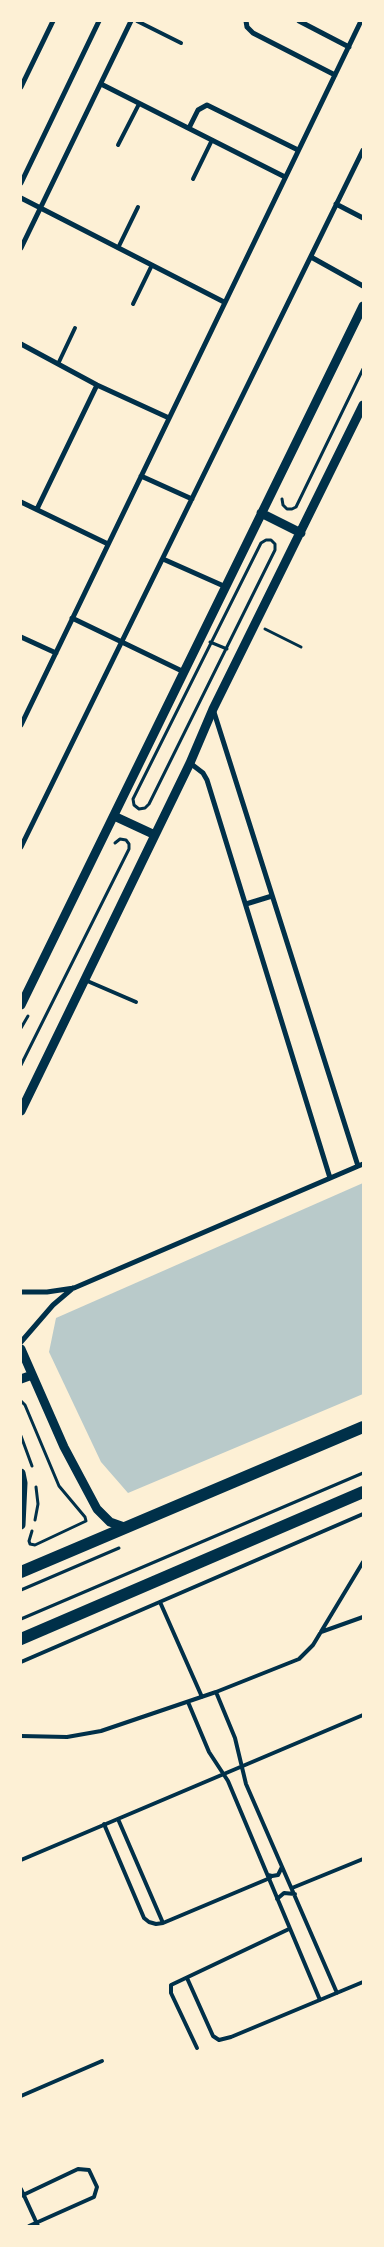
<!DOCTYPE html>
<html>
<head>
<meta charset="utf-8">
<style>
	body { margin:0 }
	#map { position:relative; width:384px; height:2247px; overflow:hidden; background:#fdf0d5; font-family:Inter,sans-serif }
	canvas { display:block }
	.frame { position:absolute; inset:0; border:22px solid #fdf0d5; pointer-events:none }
</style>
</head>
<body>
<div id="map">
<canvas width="384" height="2247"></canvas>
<div class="frame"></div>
</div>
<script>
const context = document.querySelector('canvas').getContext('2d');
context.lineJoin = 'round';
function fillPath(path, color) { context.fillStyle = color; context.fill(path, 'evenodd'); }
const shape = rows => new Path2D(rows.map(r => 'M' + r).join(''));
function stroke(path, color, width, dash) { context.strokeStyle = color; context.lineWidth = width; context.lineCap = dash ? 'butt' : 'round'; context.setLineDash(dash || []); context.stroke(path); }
const green = shape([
	[363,1183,363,1394,128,1493,101,1462,49,1352,56,1318]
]);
const path = shape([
	[282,499,283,505,287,509,292,509,296,507,363,369],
	[266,540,271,540,275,544,275,550,149,804,145,808,139,809,134,805,133,799,261,543,266,540],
	[265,629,301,647],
	[210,642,227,649],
	[21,1028,28,1016],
	[21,1065,129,849,129,844,126,840,120,839,115,843],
	[21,1401,25,1405,59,1486,85,1517,86,1521,35,1545,30,1544,29,1541,32,1531],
	[21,1436,32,1466],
	[35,1520,38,1504,36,1487],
	[21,1590,119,1548],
	[21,1619,363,1473]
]);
const service = shape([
	[137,21,181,43],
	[118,145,139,104],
	[193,179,212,140],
	[118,248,138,207],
	[133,304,152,265],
	[58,364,75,328],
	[85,980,136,1002],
	[160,1602,202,1697],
	[321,1632,363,1617],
	[21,1662,363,1514],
	[216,1692,235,1738,246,1784,337,1993],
	[188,1702,209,1752,228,1781,320,2000],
	[21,1736,67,1737,101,1731,216,1692,299,1659,313,1645,363,1562],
	[118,1819,163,1923],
	[104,1824,141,1911,144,1918,149,1922,156,1924,163,1923,270,1878],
	[21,1860,363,1715],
	[268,1875,272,1876,278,1875,282,1867],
	[292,1888,363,1859],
	[277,1899,284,1893,295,1894],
	[187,1978,213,2036,219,2040,231,2037,363,1982],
	[197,2048,171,1993,171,1985,289,1929],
	[21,2096,102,2061],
	[21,2189,38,2226],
	[21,2196,78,2169,89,2170,97,2187,94,2197,29,2226]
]);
const minor = shape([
	[246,21,247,27,253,33,335,75],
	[299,21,349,47],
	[101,84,285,177],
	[21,87,53,21],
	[189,128,198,110,207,105,298,150],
	[21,183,99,21],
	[21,198,224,302],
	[336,204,363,218],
	[21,248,131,21],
	[311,257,363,286],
	[21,344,97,385,169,418],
	[141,476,192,499],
	[21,502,108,544],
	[37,509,97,385],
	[163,559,226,587],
	[72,618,184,672],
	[21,637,56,653],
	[213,709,358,1166],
	[21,725,361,21],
	[190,763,203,773,207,780,330,1178],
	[21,847,363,150],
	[246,904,272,896],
	[21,1292,47,1292,74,1288,363,1164],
	[21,1342,53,1305,73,1288]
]);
const tertiary = shape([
	[261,513,301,533],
	[114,816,155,835],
	[21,1005,363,306],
	[21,1111,190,763,213,709,363,405],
	[21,1349,64,1447,97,1509,110,1522,127,1528],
	[21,1379,32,1375],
	[21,1473,23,1483,21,1525]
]);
const primary = shape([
	[21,1572,363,1427],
	[21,1639,363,1492]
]);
fillPath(green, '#b9caca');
stroke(path, '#003049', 3);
stroke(service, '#003049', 4);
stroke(minor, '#003049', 5);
stroke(tertiary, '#003049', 9);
stroke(primary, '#003049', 12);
</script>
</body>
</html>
